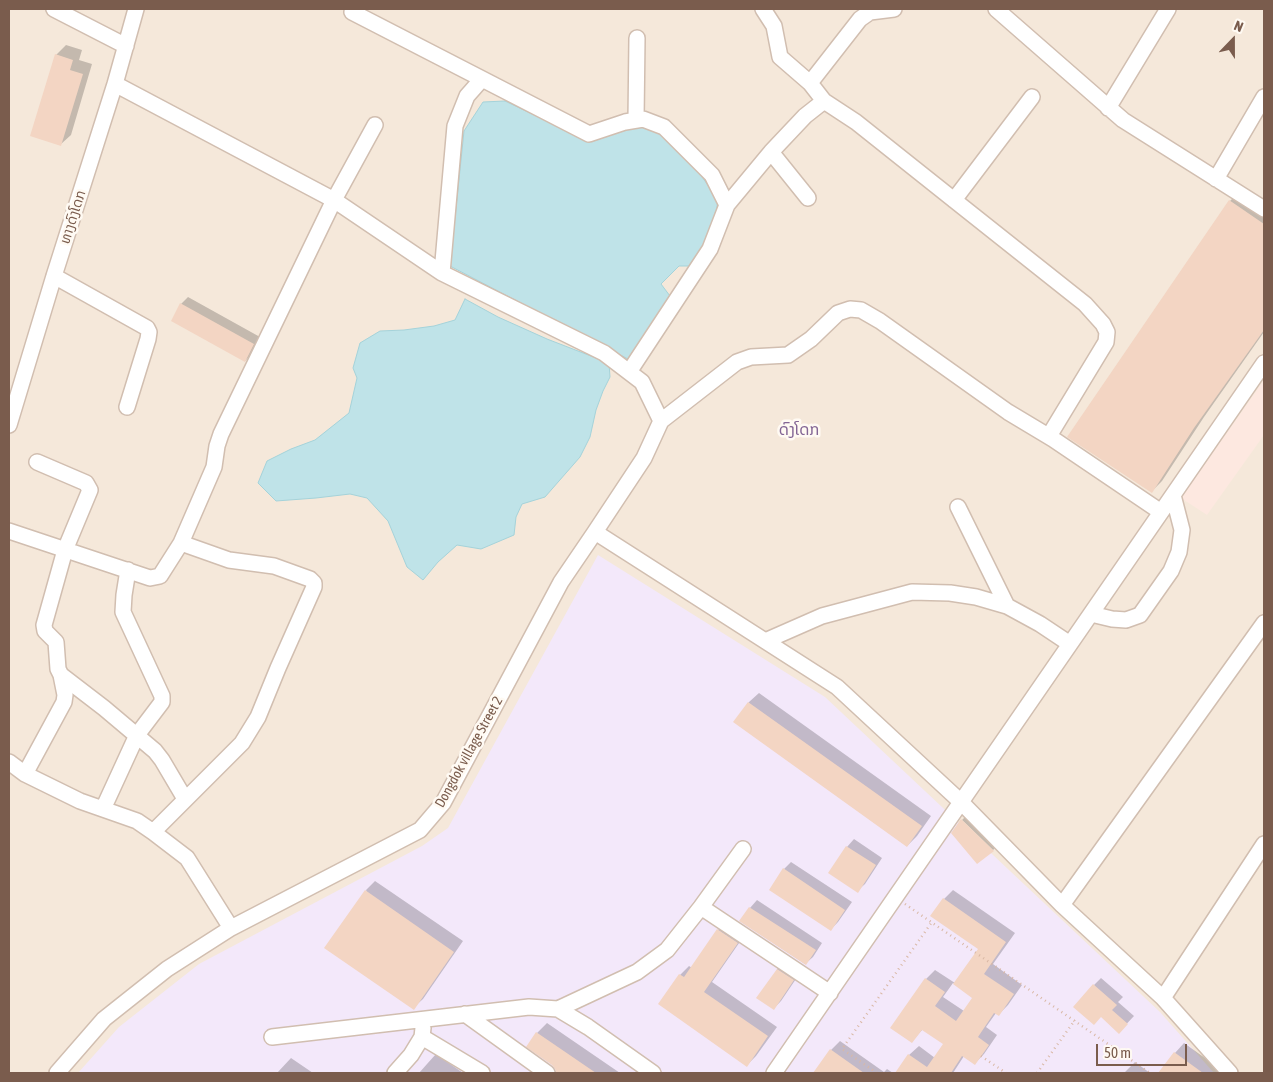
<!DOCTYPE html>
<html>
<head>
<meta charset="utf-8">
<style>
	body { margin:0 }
	#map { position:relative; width:1273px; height:1082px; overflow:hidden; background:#fdf6ec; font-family:"Asap Condensed",sans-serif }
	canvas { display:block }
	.frame { position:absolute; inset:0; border:10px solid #7a5c4d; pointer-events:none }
	.north { position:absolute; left:1208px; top:15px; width:50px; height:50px; -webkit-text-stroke:4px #fffaf3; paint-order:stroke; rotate:22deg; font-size:14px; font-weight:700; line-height:20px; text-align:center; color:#7a5c4d }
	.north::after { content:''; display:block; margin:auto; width:18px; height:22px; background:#7a5c4d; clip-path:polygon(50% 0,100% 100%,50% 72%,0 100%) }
	.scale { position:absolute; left:1096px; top:1044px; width:91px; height:22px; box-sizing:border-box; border:2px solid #7a5c4d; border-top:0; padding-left:6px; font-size:15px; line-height:18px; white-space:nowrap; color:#7a5c4d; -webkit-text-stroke:4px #fffaf3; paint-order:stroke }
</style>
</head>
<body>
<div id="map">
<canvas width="1273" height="1082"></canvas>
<div class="frame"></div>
<div class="north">N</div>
<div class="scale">50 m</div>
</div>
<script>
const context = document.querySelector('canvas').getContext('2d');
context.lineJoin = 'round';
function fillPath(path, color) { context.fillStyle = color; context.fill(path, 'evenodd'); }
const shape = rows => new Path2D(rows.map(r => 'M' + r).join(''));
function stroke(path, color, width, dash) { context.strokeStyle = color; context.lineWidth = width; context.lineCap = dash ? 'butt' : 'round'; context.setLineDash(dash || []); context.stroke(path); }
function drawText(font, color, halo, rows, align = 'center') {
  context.font = font + ' "Asap Condensed","Noto Sans Lao",sans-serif'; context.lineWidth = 5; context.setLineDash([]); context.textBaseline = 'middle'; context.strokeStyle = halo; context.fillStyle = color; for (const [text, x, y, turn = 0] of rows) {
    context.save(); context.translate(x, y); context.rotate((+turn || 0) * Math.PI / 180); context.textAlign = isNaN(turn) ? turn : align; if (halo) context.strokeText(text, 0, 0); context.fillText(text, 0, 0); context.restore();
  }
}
const residential = shape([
	[9,9,1264,9,1264,1073,9,1073]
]);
const commercial = shape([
	[1264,380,1264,435,1207,515,1181,498]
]);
const education = shape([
	[598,555,825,697,1160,1012,1214,1073,78,1073,119,1027,199,964,422,846,448,828]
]);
const water = shape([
	[505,101,589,141,630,126,655,129,689,159,718,199,715,224,691,266,679,266,661,284,670,296,628,359,450,266,464,131,483,102,505,101],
	[465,299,498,317,547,339,609,363,610,377,603,391,596,410,590,437,580,457,545,497,522,504,516,517,514,535,481,549,457,545,438,562,423,580,407,567,388,521,367,498,350,494,316,498,276,501,258,483,267,461,291,449,315,440,349,413,357,378,353,368,360,343,380,331,404,330,434,326,455,320,465,299]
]);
const shadow = shape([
	[66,45,82,50,79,60,92,64,71,135,61,144,56,55],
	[1240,191,1264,208,1264,332,1204,417,1162,481,1152,491,1230,201],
	[188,297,260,337,252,354,245,361,181,304],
	[759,693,931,816,917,836,907,846,735,722,749,702],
	[968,814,999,844,993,850,962,820],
	[854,839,882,858,865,884,857,891,830,873,847,847],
	[791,862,852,902,838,922,831,929,784,869],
	[375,881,463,941,423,999,413,1008,366,890],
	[953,890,1015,933,993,964,1022,985,1008,1005,999,1014,996,1013,986,1027,997,1035,984,1054,975,1063,964,1056,953,1073,897,1073,909,1055,919,1046,935,1058,945,1044,923,1029,912,1041,926,979,935,970,955,983,980,948,944,899],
	[953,983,974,997,964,1011,943,997],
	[757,900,822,943,813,957,805,964,741,921,750,908],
	[727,921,746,933,712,982,777,1027,756,1056,747,1065,680,975,689,966,692,968,718,930],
	[785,962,800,973,781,1001,774,1008,777,969],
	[1101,978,1123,997,1118,1002,1134,1016,1119,1032,1094,985],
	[547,1023,620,1073,557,1073,557,1069,537,1033],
	[840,1041,884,1072,887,1069,893,1073,814,1073,831,1050],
	[1184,1043,1226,1073,1160,1073,1175,1053],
	[436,1054,463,1073,419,1073,427,1064],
	[291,1058,313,1073,277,1073],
	[1135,1062,1150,1073,1124,1073]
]);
const building = shape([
	[55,54,73,60,70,70,83,74,61,146,30,136],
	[1229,200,1264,224,1264,330,1194,428,1152,493,1067,437],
	[180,303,254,344,245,362,171,321],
	[748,702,922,826,907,847,733,722],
	[961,819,994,851,977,864,951,833],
	[846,846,876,865,858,893,828,873],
	[783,868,845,910,831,931,769,890],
	[365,890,454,952,414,1010,324,948],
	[943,898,1006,942,984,974,1014,994,999,1016,994,1013,978,1037,989,1045,975,1065,962,1056,951,1073,895,1073,908,1054,927,1067,943,1044,922,1030,912,1043,890,1028,925,978,945,992,935,1006,956,1021,972,998,953,984,978,949,930,916],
	[749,907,816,950,806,965,739,921],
	[717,929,738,943,704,992,768,1036,747,1067,658,1004,679,974,684,977],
	[777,969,794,980,774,1010,756,998],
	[1093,984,1117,1005,1112,1010,1128,1024,1119,1034,1101,1017,1094,1025,1073,1007],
	[536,1032,596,1073,556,1073,555,1069,552,1065,526,1047],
	[830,1049,864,1073,813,1073],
	[1174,1052,1203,1073,1158,1073]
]);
const path = shape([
	[905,904,1150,1073],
	[981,1056,1006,1073],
	[877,1073,842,1049,932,922],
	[1037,1073,1075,1020]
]);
const minor = shape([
	[54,9,126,46],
	[996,9,1123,120,1264,209],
	[352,12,589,134,625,122,643,119,664,127,712,175,727,205],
	[810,83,860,19,870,12,894,9],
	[115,84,334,200,442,273,604,353,642,382,661,421],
	[824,101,856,122,954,200,1085,304,1103,324,1107,332,1106,342,1049,436],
	[1108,108,1168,9],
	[636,120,637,38],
	[771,152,808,198],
	[1216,179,1264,97],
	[954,200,1032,97],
	[442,273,455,126,467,96,482,79],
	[54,276,147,328,149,332,148,339,127,407],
	[629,372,710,249,727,205,771,152,805,116,824,101,810,83,780,57,774,26,763,9],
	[661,421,737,362,751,357,788,355,811,339,838,313,850,309,861,310,880,321,1008,412,1053,439,1161,512],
	[9,425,54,276,115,84,136,9],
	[958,507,1007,606],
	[9,531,150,578,160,576,181,543,214,467,217,446,221,434,334,200,375,125],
	[595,532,837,687,961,802,1062,905,1163,998,1230,1073],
	[1091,614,1112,619,1126,620,1140,615,1171,571,1179,552,1182,530,1173,495],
	[765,641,822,616,912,592,950,593,976,597,1007,606,1040,624,1070,644],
	[61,675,104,708,155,751,162,760,185,799],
	[9,762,25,774,80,801,137,821,153,832,187,858,231,928],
	[25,774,64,702,65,695,61,675,58,669,56,642,45,631,44,625,65,550,90,490,86,483,37,462],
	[103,809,137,735,162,702,162,696,123,612,124,595,128,570],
	[153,832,242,743,258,717,278,668,314,587,314,583,310,579,274,566,229,560,181,543],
	[1062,905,1264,623],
	[701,907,830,993],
	[1163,998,1264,844],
	[558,1009,637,972,667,950,701,907,743,849],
	[465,1014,547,1073],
	[272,1037,529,1007,558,1009,588,1027,653,1073],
	[422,1037,482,1073],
	[57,1073,104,1019,167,969,231,928,420,830,443,803,561,582,595,532,644,458,661,421],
	[395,1073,411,1055,422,1037,423,1028],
	[774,1073,1264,363]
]);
const streetNames = [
	["ທາງດົງໂດກ",73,217,-72],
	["Dongdok village Street 2",469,752,-61]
];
const quarterNames = [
	["ດົງໂດກ",799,430]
];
fillPath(residential, '#f5e8da');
fillPath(commercial, '#fde8e0');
fillPath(education, '#f3e8fa');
fillPath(water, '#bfe3e8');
stroke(water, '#a5d3da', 1);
fillPath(shadow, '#0003');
fillPath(building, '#f3d5c3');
stroke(minor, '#d1beb0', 18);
stroke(path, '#d9b8a5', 2.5, [1, 4]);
stroke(minor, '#fff', 15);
drawText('14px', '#7a5c4d', '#fffaf3', streetNames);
drawText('16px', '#846695', '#fffaf3', quarterNames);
</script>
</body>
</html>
